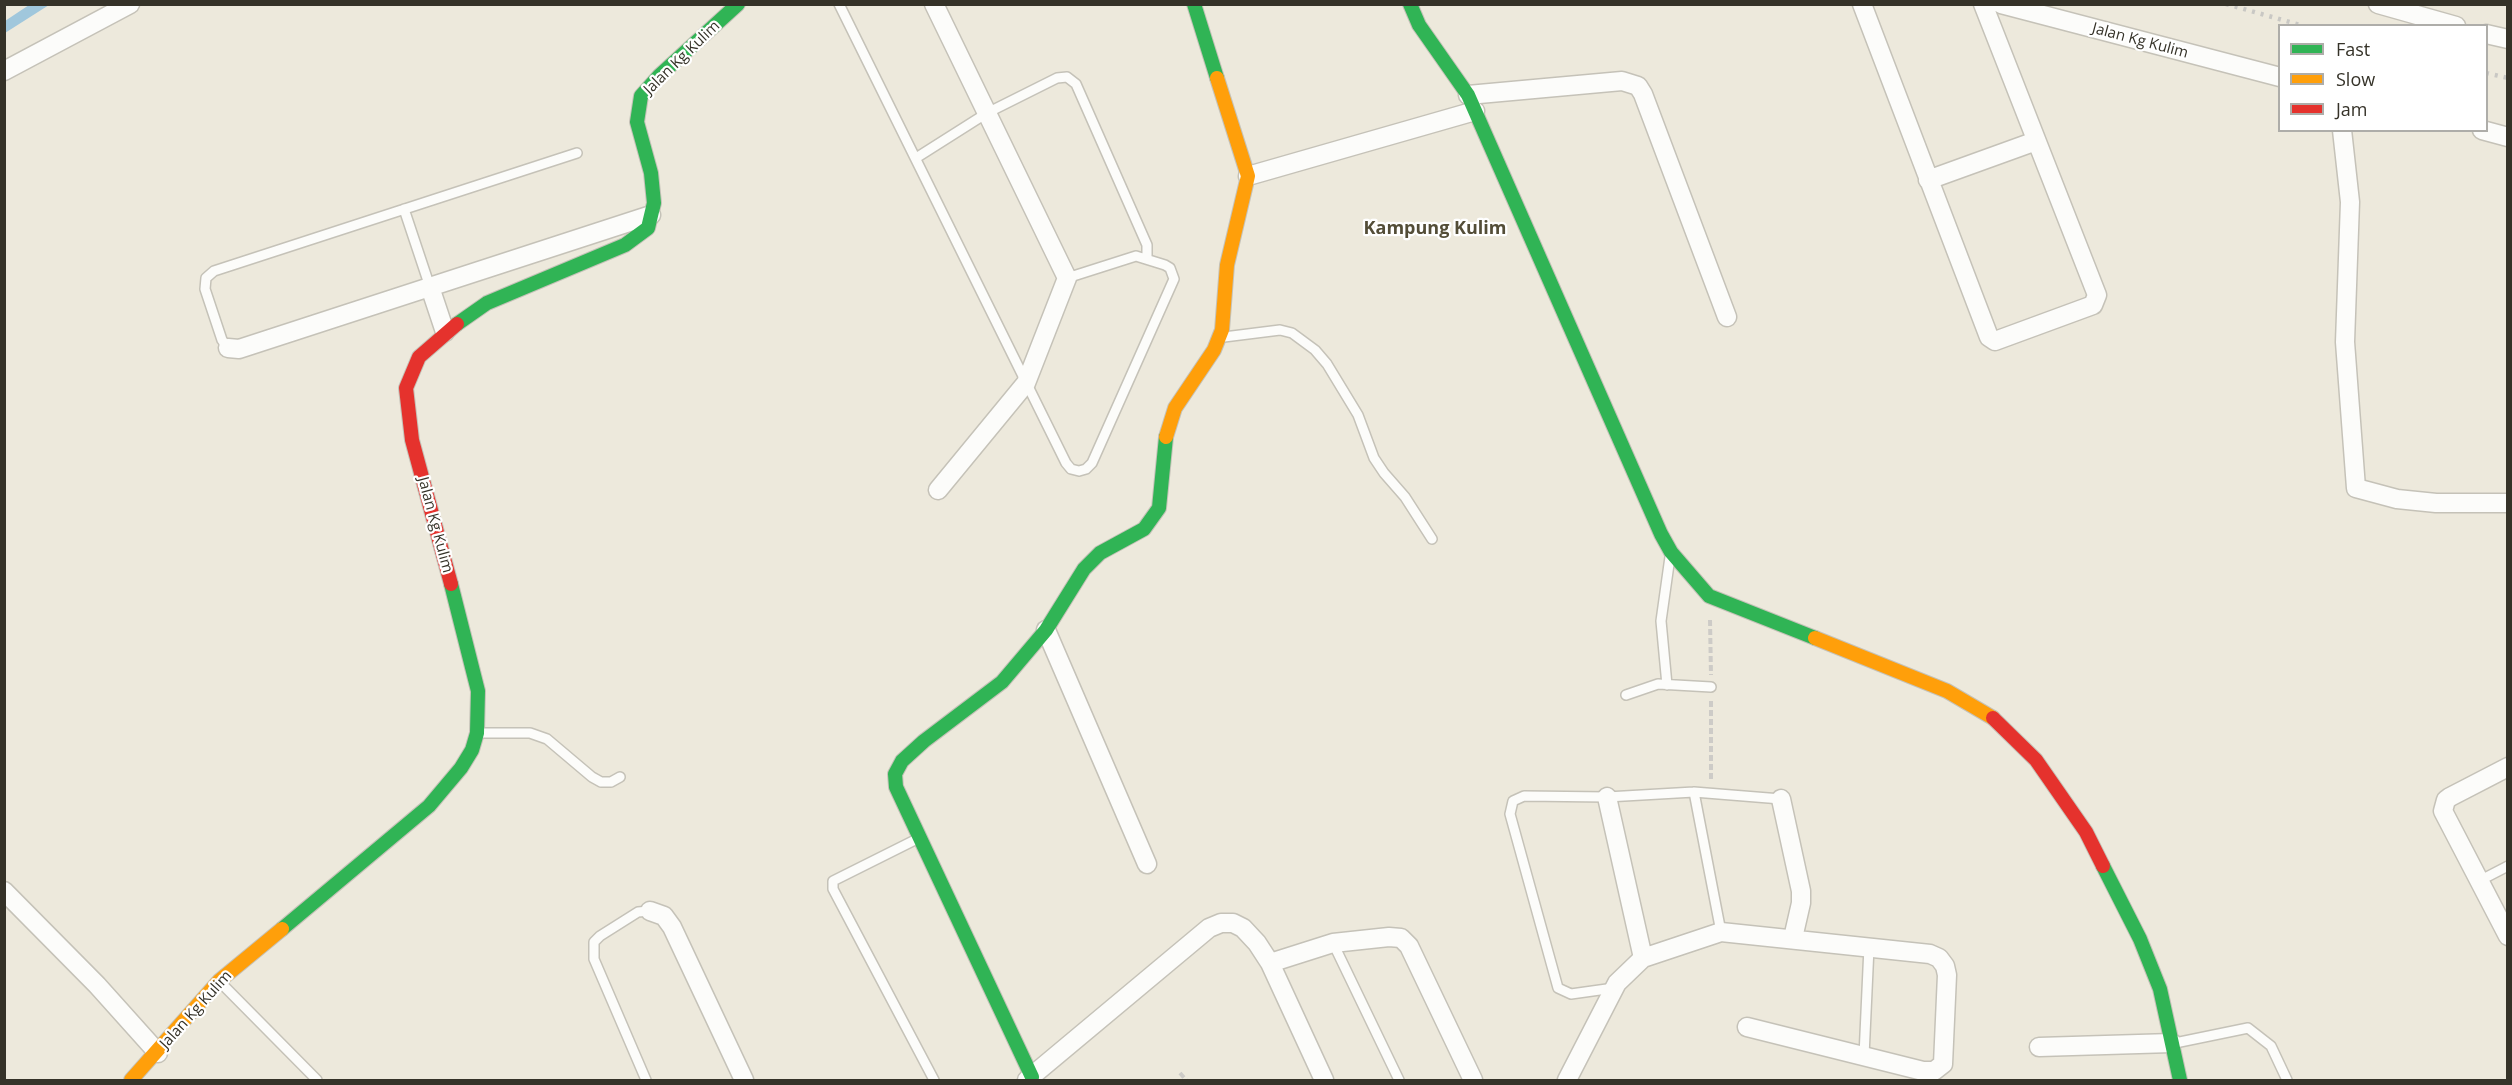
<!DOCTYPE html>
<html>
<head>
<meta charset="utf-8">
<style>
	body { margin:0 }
	#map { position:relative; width:2512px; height:1085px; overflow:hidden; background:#ede9dc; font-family:"Open Sans",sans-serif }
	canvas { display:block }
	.frame { position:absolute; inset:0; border:6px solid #353228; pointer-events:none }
	.legend { position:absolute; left:2278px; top:24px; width:210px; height:108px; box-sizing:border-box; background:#fff; border:2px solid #aeada9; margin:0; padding:8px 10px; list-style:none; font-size:18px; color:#353228 }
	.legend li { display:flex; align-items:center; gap:12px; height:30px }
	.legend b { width:30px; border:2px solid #aeada9 }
</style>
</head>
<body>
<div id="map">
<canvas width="2512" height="1085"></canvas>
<div class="frame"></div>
<ul class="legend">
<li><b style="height:8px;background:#30b455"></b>Fast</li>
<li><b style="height:8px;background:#ff9f0a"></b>Slow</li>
<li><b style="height:8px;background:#e5322d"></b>Jam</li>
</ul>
</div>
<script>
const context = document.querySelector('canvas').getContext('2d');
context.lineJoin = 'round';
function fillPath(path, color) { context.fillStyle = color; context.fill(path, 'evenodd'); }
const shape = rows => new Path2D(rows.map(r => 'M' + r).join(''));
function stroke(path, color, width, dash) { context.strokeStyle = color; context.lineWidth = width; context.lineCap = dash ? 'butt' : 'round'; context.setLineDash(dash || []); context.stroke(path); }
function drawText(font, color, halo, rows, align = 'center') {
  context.font = font + ' "Open Sans",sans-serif'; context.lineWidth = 4.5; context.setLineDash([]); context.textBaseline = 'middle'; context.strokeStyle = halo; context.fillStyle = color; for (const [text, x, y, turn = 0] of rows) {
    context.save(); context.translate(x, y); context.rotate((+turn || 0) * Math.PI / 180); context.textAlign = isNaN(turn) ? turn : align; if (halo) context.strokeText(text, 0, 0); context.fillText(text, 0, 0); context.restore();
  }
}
const water = shape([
	[29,5,49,5,5,33,5,21]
]);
const path = shape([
	[1710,620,1711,675],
	[1711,701,1711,780],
	[1180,1073,1186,1080]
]);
const lane = shape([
	[839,4,1066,463,1071,469,1079,471,1086,469,1092,463,1174,279,1170,268,1165,265,1136,256,1067,278],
	[916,158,987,113,1057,78,1067,77,1076,84,1147,245,1147,259],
	[404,209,430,287],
	[1224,337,1280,330,1292,333,1315,350,1327,364,1358,415,1374,458,1384,473,1405,497,1432,539],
	[228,348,222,340,205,289,206,278,214,271,577,153],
	[1667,685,1661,621,1670,557],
	[1626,695,1658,684,1711,687],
	[478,733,530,733,547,739,592,777,601,782,611,782,620,777],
	[1694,792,1721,932],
	[917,839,833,881,833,889,934,1080],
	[2479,881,2508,866],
	[1333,943,1399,1080],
	[221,983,317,1080],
	[1614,988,1571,994,1558,988,1510,814,1513,801,1524,796,1607,797,1694,792,1781,799],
	[2175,1043,2248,1028,2271,1046,2287,1080],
	[1864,1056,1869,947],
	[646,1080,594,959,594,942,600,936,638,912,650,911]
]);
const street = shape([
	[934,4,1067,278,1026,383,938,490],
	[1862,4,1989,337,1995,341,2093,305,2097,295,1983,4],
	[2001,4,2280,77],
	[2378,4,2456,26],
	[2486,34,2508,39],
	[4,71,130,4],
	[1468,95,1622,81,1638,86,1643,94,1727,317],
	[2342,130,2350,202,2345,342,2356,488,2397,499,2436,503,2508,503],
	[2482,130,2508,137],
	[1248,176,1475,111],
	[1928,180,2036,141],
	[430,287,445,332],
	[228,348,239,349,651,215],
	[1046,630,1147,864],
	[2508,767,2450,797,2446,800,2443,811,2508,936],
	[1607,797,1643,958],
	[1781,799,1801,891,1801,903,1793,938],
	[4,891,97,985,158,1053],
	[650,911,664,916,672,927,744,1080],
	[2039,1047,2172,1043],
	[1027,1080,1209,928,1221,923,1233,923,1243,928,1257,943,1270,963],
	[1324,1080,1270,963,1333,943,1389,937,1401,938,1409,946,1473,1080],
	[1567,1080,1617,983,1643,958,1721,932,1930,954,1939,958,1945,966,1947,975,1943,1064,1934,1071,1923,1071,1747,1027]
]);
const fast = shape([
	[1194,4,1217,78],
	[1410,4,1419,25,1468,95,1661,534,1671,552,1709,596,1815,638],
	[457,324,487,303,625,245,648,228,654,203,651,173,637,122,641,96,659,76,738,4],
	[2103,866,2140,939,2160,989,2180,1080],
	[282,929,429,806,461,768,472,750,477,733,478,691,451,584],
	[1032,1077,896,787,895,774,902,761,924,741,1002,682,1046,630,1084,569,1100,553,1144,529,1159,508,1166,437]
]);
const slow = shape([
	[1166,437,1175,408,1214,350,1222,330,1227,265,1248,176,1217,78],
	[1815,638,1947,691,1993,718],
	[131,1080,219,981,282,929]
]);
const jam = shape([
	[451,584,412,440,406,388,419,357,457,324],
	[1993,718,2036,760,2086,832,2103,866]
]);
const rail = shape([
	[2226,4,2304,26],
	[2486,73,2508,78]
]);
const streetNames = [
	["Jalan Kg Kulim",2140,41,15],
	["Jalan Kg Kulim",682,58,-44],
	["Jalan Kg Kulim",435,525,75],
	["Jalan Kg Kulim",196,1010,-48]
];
const quarterNames = [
	["Kampung Kulim",1435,229]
];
fillPath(water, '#a0c7dc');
stroke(lane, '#c5c2b8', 12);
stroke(street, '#c5c2b8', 21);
stroke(fast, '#c5c2b8', 16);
stroke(slow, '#c5c2b8', 16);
stroke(jam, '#c5c2b8', 16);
stroke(path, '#cdcbc7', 4, [6, 3]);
stroke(lane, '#fcfcfa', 9);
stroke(street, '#fcfcfa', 18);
stroke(fast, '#30b455', 14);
stroke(slow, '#ff9f0a', 14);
stroke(jam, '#e5322d', 14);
stroke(rail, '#c9c8c4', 4.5, [3, 6]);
drawText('15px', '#353228', '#fff', streetNames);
drawText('bold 18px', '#534d37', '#fff', quarterNames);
</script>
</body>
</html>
